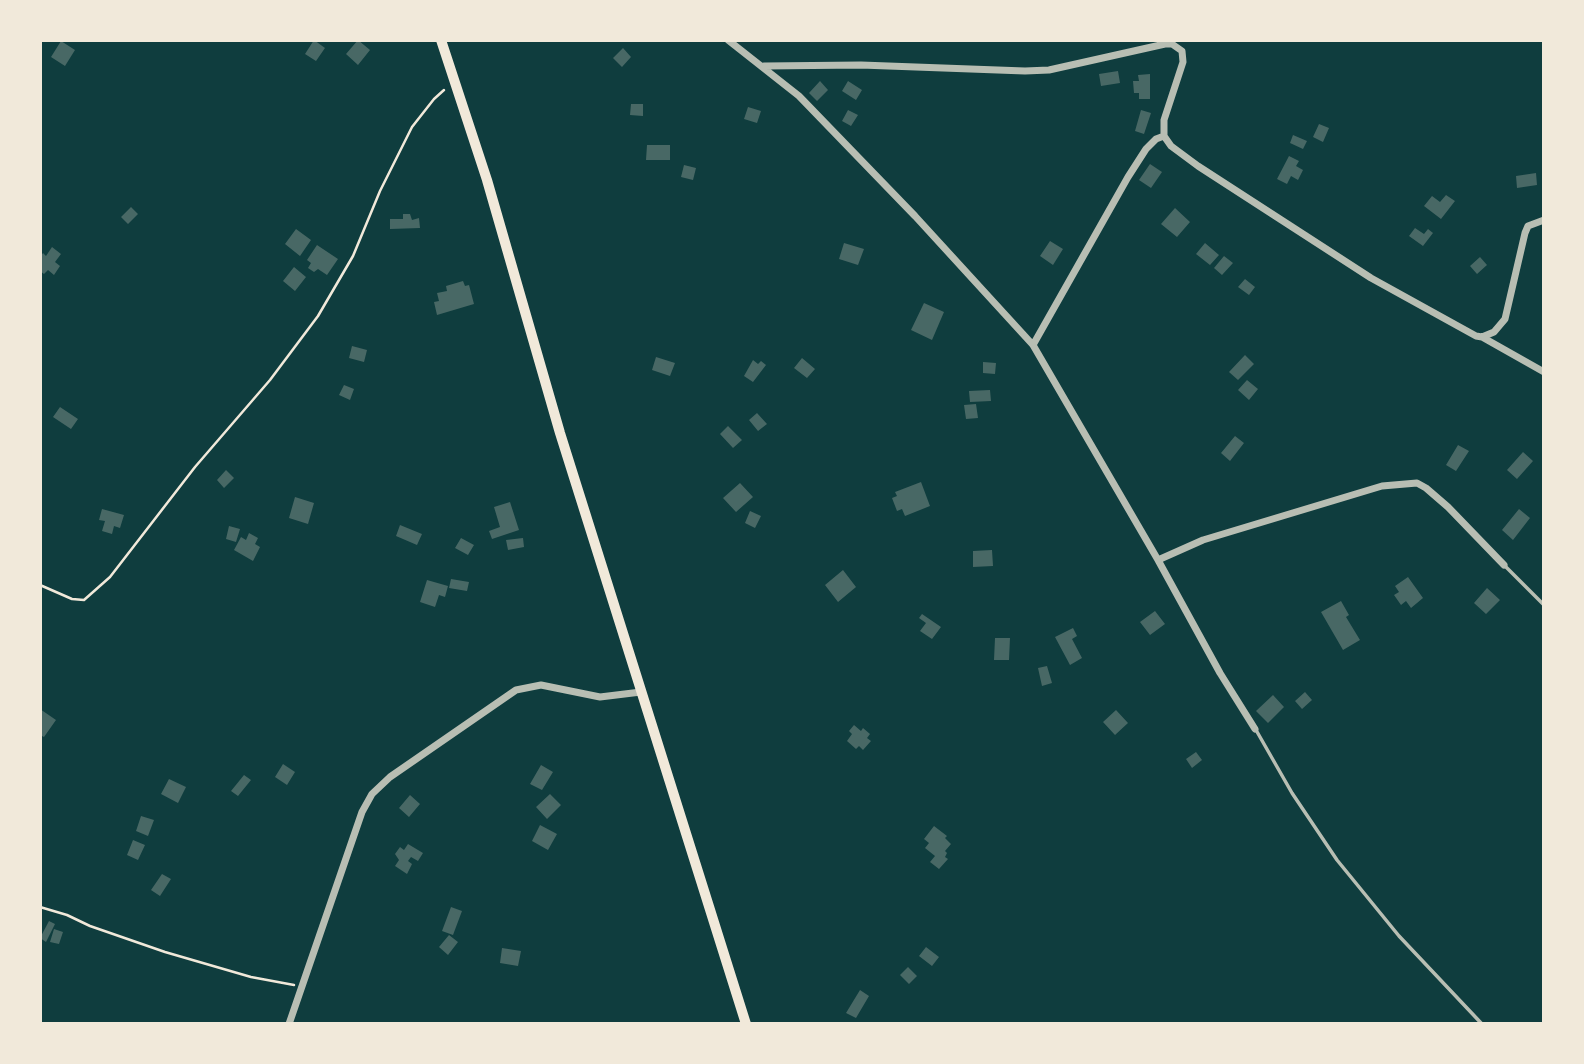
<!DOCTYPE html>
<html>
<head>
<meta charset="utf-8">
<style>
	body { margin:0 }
	#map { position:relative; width:1584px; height:1064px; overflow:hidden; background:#0f3d3e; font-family:"Nunito Sans",sans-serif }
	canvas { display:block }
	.frame { position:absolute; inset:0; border:42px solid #f1e9da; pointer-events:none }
</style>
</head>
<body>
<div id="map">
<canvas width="1584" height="1064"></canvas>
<div class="frame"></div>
</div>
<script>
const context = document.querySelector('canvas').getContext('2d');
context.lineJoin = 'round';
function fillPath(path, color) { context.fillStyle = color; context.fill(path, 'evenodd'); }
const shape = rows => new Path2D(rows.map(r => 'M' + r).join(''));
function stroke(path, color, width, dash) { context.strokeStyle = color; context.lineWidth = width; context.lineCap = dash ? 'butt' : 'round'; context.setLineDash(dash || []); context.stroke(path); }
const building = shape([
	[314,40,325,48,316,61,305,54],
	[358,40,370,50,358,65,346,54],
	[61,41,75,50,65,66,51,57],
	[623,48,631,57,622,67,613,58],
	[1118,71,1120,83,1101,86,1099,74],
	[1150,74,1150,99,1139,99,1139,93,1134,93,1133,81,1139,81,1138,75],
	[820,81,828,90,817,101,809,93],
	[848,81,862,90,856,100,842,91],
	[631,104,643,104,643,116,630,115],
	[748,107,761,111,757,123,744,119],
	[848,110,858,115,851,126,842,121],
	[1141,110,1151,113,1144,134,1135,131],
	[1319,124,1329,128,1323,142,1313,137],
	[1293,135,1307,141,1303,149,1290,143],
	[647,145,670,145,670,160,646,160],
	[1289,156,1299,161,1296,166,1303,170,1298,180,1291,176,1287,184,1277,179],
	[1150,164,1162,172,1151,188,1139,180],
	[684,165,696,168,693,180,681,177],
	[1536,173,1537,185,1517,188,1516,176],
	[1446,195,1455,201,1441,219,1424,206,1432,196,1440,202],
	[131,207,138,214,128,224,121,217],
	[1175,208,1190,222,1177,237,1161,224],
	[403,214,410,214,412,220,419,218,420,228,390,229,390,219,403,219],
	[1415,228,1424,234,1428,229,1433,233,1423,246,1409,236],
	[296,229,311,240,300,256,285,244],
	[1050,241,1063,249,1053,265,1040,256],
	[844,243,864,249,858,265,839,259],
	[1205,243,1219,255,1210,265,1196,254],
	[317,245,338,259,327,275,318,269,314,272,308,268,311,263,307,260],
	[52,247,61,254,55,262,60,266,54,275,48,270,44,274,40,271,40,257,43,253,46,256],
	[1224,256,1233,263,1222,275,1214,268],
	[1480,257,1487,265,1477,274,1470,266],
	[294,267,306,277,295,291,283,281],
	[1245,279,1255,287,1249,295,1238,287],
	[463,281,465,286,469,285,474,304,437,315,434,302,439,301,437,293,447,291,446,286],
	[924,303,944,312,932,340,911,330],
	[352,346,367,350,364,362,349,358],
	[1245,355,1254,364,1238,380,1229,372],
	[656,357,675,363,670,376,652,370],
	[802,358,815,369,807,378,794,368],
	[753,360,758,364,761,361,766,365,753,382,744,376],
	[983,362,996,363,995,374,983,373],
	[1247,380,1258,389,1249,400,1238,390],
	[344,385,354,389,350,400,339,395],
	[990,390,991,401,970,402,969,391],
	[976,404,978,418,966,419,964,405],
	[60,407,78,419,71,429,53,417],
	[757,413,767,424,758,431,749,420],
	[728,426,742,440,733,448,720,434],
	[1235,436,1244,443,1230,461,1221,453],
	[1458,445,1469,451,1456,471,1446,465],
	[1523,452,1533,461,1517,479,1507,470],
	[226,470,234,478,224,488,217,480],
	[921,482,930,506,905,516,902,509,897,511,892,498,897,496,895,492],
	[740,483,753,497,736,512,723,498],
	[295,497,314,503,308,524,289,518],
	[510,502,519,530,492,539,489,531,500,527,494,507],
	[102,509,124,515,120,528,114,526,112,534,102,531,105,521,99,520],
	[1519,509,1530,518,1513,540,1502,530],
	[750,511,761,516,755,528,745,523],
	[400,525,422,534,417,545,396,536],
	[229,526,240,529,236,542,226,539],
	[249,533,258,538,255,544,260,547,253,561,234,550,241,537,246,540],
	[461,538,474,545,468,555,455,548],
	[523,538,524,547,508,550,506,540],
	[992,550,993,566,973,567,973,551],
	[843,570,856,587,838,602,825,585],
	[1408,577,1423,598,1411,608,1406,601,1401,605,1394,595,1399,592,1395,586],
	[451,579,469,582,467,591,449,588],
	[427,580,448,586,445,597,439,595,435,607,420,602],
	[1487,588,1500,600,1486,614,1474,603],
	[1341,601,1349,615,1346,617,1360,640,1343,650,1321,612],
	[1155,611,1165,624,1150,635,1140,622],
	[922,614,941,627,932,639,920,631,926,623,919,618],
	[1073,628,1077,636,1072,639,1082,658,1070,665,1055,637],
	[995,638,1010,638,1009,660,994,660],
	[1047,666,1052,683,1042,686,1038,668],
	[1305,692,1312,700,1302,709,1295,701],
	[1273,695,1284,707,1268,723,1256,711],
	[40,709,56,720,44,737,40,735],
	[1116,710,1128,723,1115,735,1103,722],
	[854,725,861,731,863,728,870,734,867,738,871,741,863,750,859,746,856,749,847,741,852,734,849,731],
	[1196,752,1202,760,1192,768,1186,759],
	[283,764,295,772,287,785,275,777],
	[541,765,553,772,542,790,530,784],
	[244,775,251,780,238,796,231,791],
	[169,779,186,787,178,803,161,794],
	[550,794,561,805,547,819,536,807],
	[410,795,420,804,409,817,399,808],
	[141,816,154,820,148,836,136,831],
	[540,825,557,834,548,850,532,841],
	[934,826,947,836,945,838,951,844,945,851,947,853,945,857,948,859,939,869,930,862,935,856,925,848,929,843,924,839],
	[133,840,145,845,138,860,127,855],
	[408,844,423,853,418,861,411,857,408,861,412,864,407,874,395,866,399,860,395,854,400,847,404,850],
	[162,874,171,879,160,896,151,890],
	[451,907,462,911,453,935,442,931],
	[49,921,55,924,46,942,40,938],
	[54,929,63,932,59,944,50,942],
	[449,935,458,942,448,955,439,947],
	[926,947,939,957,932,966,919,956],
	[502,948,521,951,518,966,500,963],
	[908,967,917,976,909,984,900,975],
	[860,990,869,996,856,1018,846,1013]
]);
const path = shape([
	[40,585,72,599,84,600,110,577,195,467,270,380,318,316,353,256,380,191,412,127,434,99,444,90],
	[40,907,67,915,90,926,165,952,251,977,294,985]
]);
const service = shape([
	[1505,566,1544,605],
	[1256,730,1292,793,1337,860,1399,936,1482,1024]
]);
const minor = shape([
	[728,40,799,96,915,216,1033,345,1158,560,1220,673,1255,729],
	[764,66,861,65,1025,71,1049,70,1165,44,1172,44,1182,51,1183,62,1164,120,1164,136,1156,139,1146,149,1128,177,1033,345],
	[1164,136,1171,146,1198,166,1371,278,1476,336,1482,337,1494,332,1505,319,1525,233,1528,226,1544,220],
	[1482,337,1544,372],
	[1158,560,1203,540,1382,486,1417,483,1426,488,1448,507,1504,565],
	[289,1024,362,812,372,794,390,777,516,690,541,685,600,697,641,692]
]);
const primary = shape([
	[441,40,487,180,560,433,746,1024]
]);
fillPath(building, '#486865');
stroke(path, '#f1e9da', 2.5);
stroke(service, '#b8beb3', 3.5);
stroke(minor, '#b8beb3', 7);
stroke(primary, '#f1e9da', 10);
</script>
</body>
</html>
